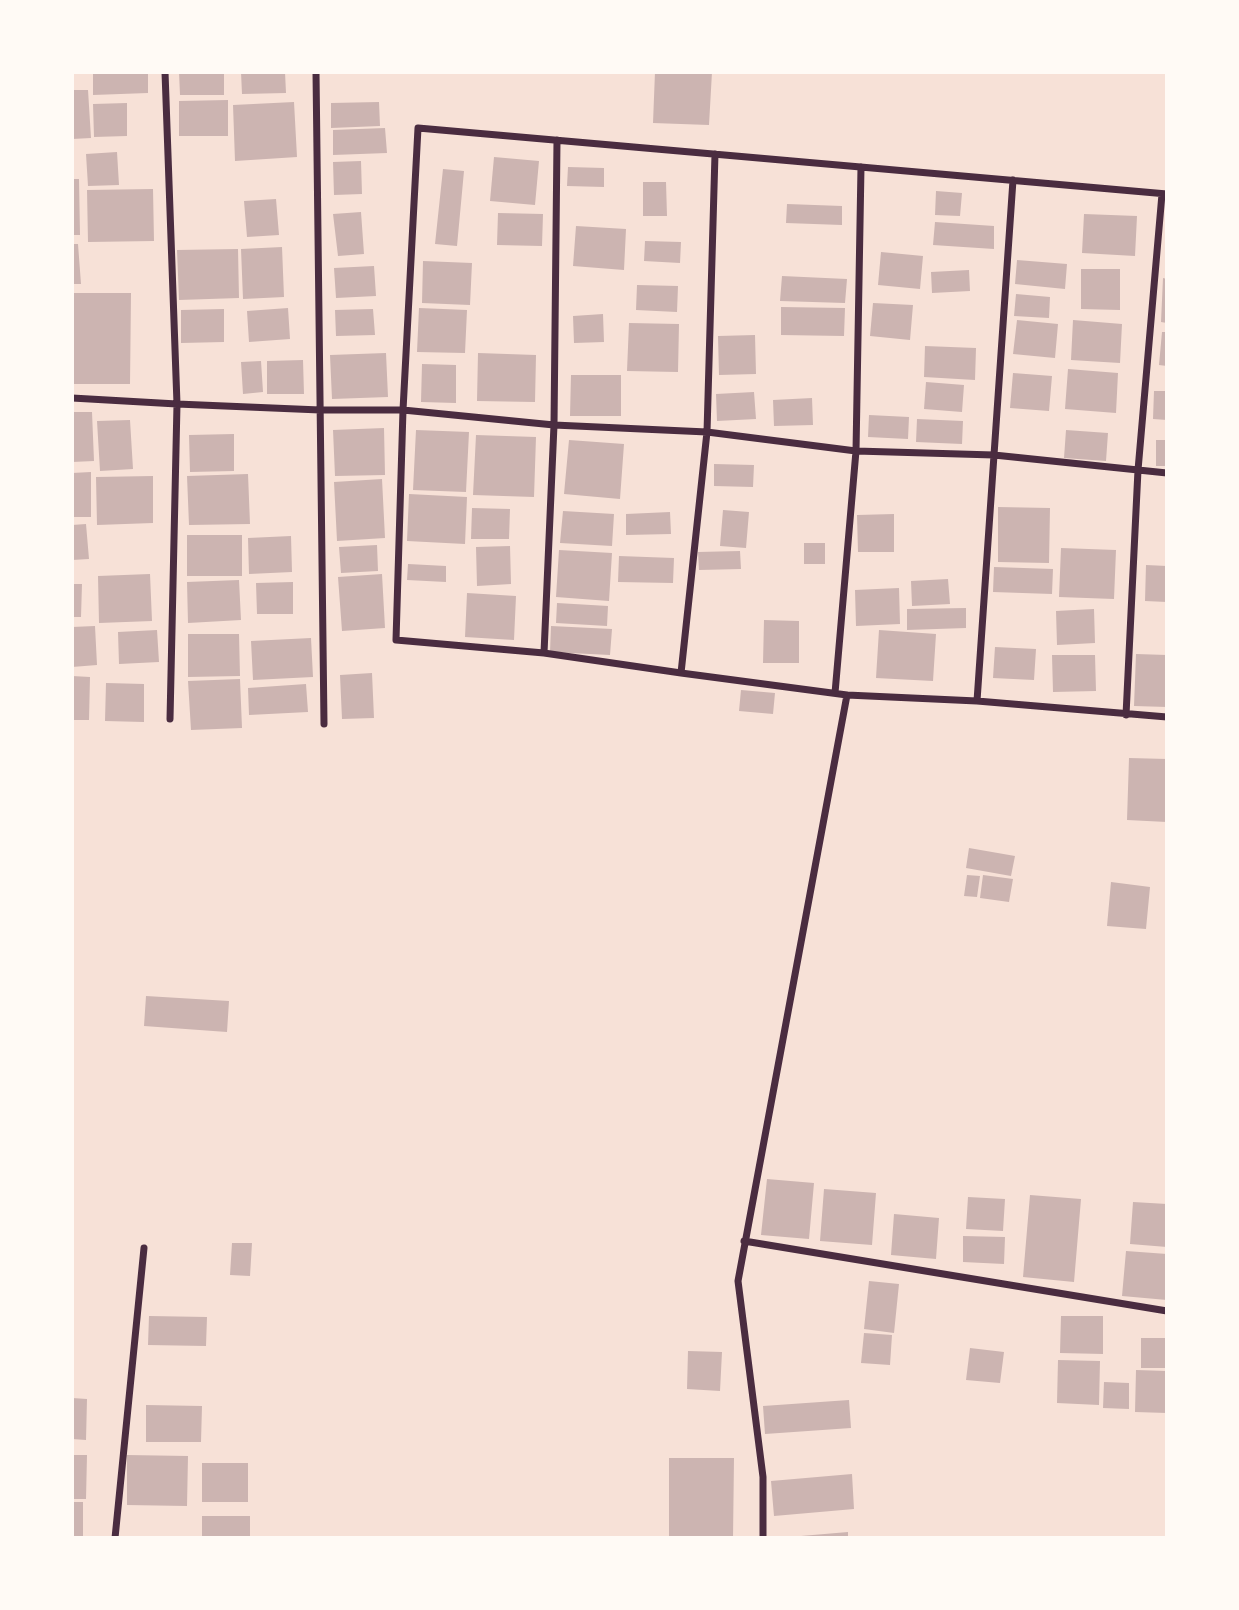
<!DOCTYPE html>
<html>
<head>
<meta charset="utf-8">
<style>
	body { margin:0 }
	#map { position:relative; width:1239px; height:1610px; overflow:hidden; background:#f7e1d7; font-family:Rubik,sans-serif }
	canvas { display:block }
	.frame { position:absolute; inset:0; border:74px solid #fffaf5; pointer-events:none }
</style>
</head>
<body>
<div id="map">
<canvas width="1239" height="1610"></canvas>
<div class="frame"></div>
</div>
<script>
const context = document.querySelector('canvas').getContext('2d');
context.lineJoin = 'round';
function fillPath(path, color) { context.fillStyle = color; context.fill(path, 'evenodd'); }
const shape = rows => new Path2D(rows.map(r => 'M' + r).join(''));
function stroke(path, color, width, dash) { context.strokeStyle = color; context.lineWidth = width; context.lineCap = dash ? 'butt' : 'round'; context.setLineDash(dash || []); context.stroke(path); }
const building = shape([
	[93,72,148,72,148,93,93,95],
	[179,72,224,72,224,95,180,95],
	[241,72,285,72,286,93,242,94],
	[655,72,712,72,709,125,653,123],
	[72,90,88,90,91,138,72,139],
	[228,100,228,136,179,136,179,101],
	[294,102,297,157,235,161,233,105],
	[379,102,380,126,331,128,331,103],
	[127,103,127,136,94,137,93,104],
	[385,128,387,153,333,155,333,130],
	[117,152,119,185,88,186,86,154],
	[494,157,539,161,535,205,490,201],
	[361,161,362,194,334,195,333,162],
	[568,167,604,168,604,187,567,186],
	[443,169,464,171,457,246,435,244],
	[72,179,79,179,80,235,72,235],
	[643,182,666,182,667,216,643,216],
	[153,189,154,241,88,242,87,190],
	[936,191,962,193,960,216,935,215],
	[276,199,279,235,247,237,244,201],
	[787,204,842,206,842,225,786,223],
	[361,212,364,254,338,256,333,214],
	[498,213,543,214,542,246,497,245],
	[1084,214,1137,216,1135,256,1082,253],
	[935,222,994,226,994,249,933,245],
	[576,226,626,229,624,270,573,266],
	[645,241,681,242,680,263,644,261],
	[72,244,78,244,81,284,72,284],
	[282,247,284,297,243,299,241,249],
	[238,249,239,298,179,300,177,250],
	[881,252,923,256,920,289,878,285],
	[1017,260,1067,264,1065,289,1015,284],
	[423,261,472,263,470,305,422,303],
	[374,266,376,296,336,298,334,268],
	[1081,269,1120,269,1120,310,1081,309],
	[969,270,970,291,932,293,931,272],
	[782,276,847,279,845,303,780,301],
	[1163,278,1167,279,1167,323,1161,322],
	[637,285,678,286,677,312,636,310],
	[72,293,131,293,130,384,72,384],
	[1016,294,1050,297,1049,318,1014,316],
	[873,303,913,305,910,340,870,336],
	[781,307,845,308,844,336,781,335],
	[288,308,290,339,249,342,247,311],
	[419,308,467,310,465,353,417,352],
	[224,309,224,342,181,343,181,310],
	[373,309,375,335,336,336,335,310],
	[603,314,604,342,574,343,573,316],
	[1017,320,1058,324,1055,358,1013,354],
	[1073,320,1122,324,1120,363,1071,360],
	[629,323,679,324,678,372,627,371],
	[1162,332,1167,332,1167,366,1159,365],
	[755,335,756,374,719,375,718,336],
	[925,346,976,348,975,380,924,377],
	[386,353,388,397,332,399,330,355],
	[478,353,536,355,535,402,477,401],
	[303,360,304,394,267,394,267,361],
	[261,361,263,392,243,394,241,362],
	[422,364,456,365,456,403,421,402],
	[1068,369,1118,373,1116,413,1065,409],
	[1013,373,1052,376,1049,411,1010,408],
	[571,375,621,375,621,416,570,416],
	[926,382,964,385,962,412,924,409],
	[1154,391,1167,391,1167,420,1153,419],
	[754,392,756,419,717,421,716,394],
	[812,398,813,425,774,426,773,400],
	[72,412,92,412,94,461,72,462],
	[869,415,909,417,908,439,868,437],
	[917,419,963,421,962,444,916,442],
	[130,420,133,469,100,471,97,421],
	[384,428,385,475,335,476,333,430],
	[416,430,469,432,466,492,413,490],
	[1066,430,1108,433,1106,461,1064,458],
	[234,434,234,471,190,472,189,435],
	[476,435,536,437,534,497,473,495],
	[569,440,624,444,620,499,564,494],
	[1156,440,1167,440,1167,466,1156,466],
	[714,464,754,465,753,487,714,486],
	[91,472,91,517,72,517,72,473],
	[248,474,250,524,189,525,187,476],
	[153,476,153,523,97,525,96,477],
	[382,479,385,538,337,541,334,482],
	[409,494,467,497,465,544,407,541],
	[998,507,1050,508,1049,563,998,562],
	[472,508,510,509,509,539,471,539],
	[723,510,749,512,746,548,720,546],
	[563,511,614,514,612,546,560,543],
	[670,512,671,534,626,535,626,514],
	[894,514,894,552,858,552,857,515],
	[86,524,89,559,72,560,72,525],
	[187,535,242,535,242,576,187,576],
	[291,536,292,572,249,574,248,538],
	[804,543,825,543,825,564,804,564],
	[377,545,378,571,341,573,339,547],
	[510,546,511,584,477,586,476,547],
	[1061,548,1116,550,1114,599,1059,597],
	[559,550,612,553,609,601,556,597],
	[740,551,741,569,699,570,698,552],
	[619,556,674,558,673,583,618,582],
	[408,564,446,566,446,582,407,580],
	[1146,565,1167,566,1167,602,1145,601],
	[994,567,1053,569,1052,594,993,592],
	[150,574,152,621,99,623,98,576],
	[382,574,385,628,342,631,338,577],
	[948,579,950,604,912,606,911,581],
	[239,580,241,620,188,623,187,582],
	[293,582,293,614,257,614,256,583],
	[72,584,82,584,81,617,72,617],
	[899,588,900,624,856,626,855,590],
	[467,593,516,596,514,640,465,637],
	[557,603,608,606,607,626,556,623],
	[966,608,966,628,907,630,907,609],
	[1094,609,1095,643,1057,645,1056,611],
	[764,620,799,621,799,663,763,663],
	[95,626,97,665,72,667,72,627],
	[551,626,612,629,610,655,550,652],
	[157,630,159,662,119,664,118,632],
	[879,630,936,634,933,681,876,678],
	[188,634,239,634,240,676,188,677],
	[311,638,313,677,253,680,251,641],
	[995,647,1036,649,1034,680,993,678],
	[1136,654,1167,655,1167,707,1134,706],
	[1052,655,1095,655,1096,691,1053,692],
	[372,673,374,718,342,719,340,675],
	[72,676,90,677,89,720,72,720],
	[240,679,242,728,191,730,188,681],
	[106,683,144,684,144,722,105,721],
	[306,684,308,712,249,715,248,688],
	[741,690,775,693,773,714,739,711],
	[1129,758,1167,759,1167,822,1127,820],
	[969,848,1015,856,1011,876,966,868],
	[967,875,980,876,977,897,964,896],
	[983,875,1013,879,1009,902,980,898],
	[1111,882,1150,887,1146,929,1107,926],
	[146,996,229,1001,227,1032,144,1026],
	[767,1179,814,1183,809,1239,761,1235],
	[824,1189,876,1193,872,1245,820,1241],
	[1030,1195,1081,1199,1074,1282,1023,1277],
	[968,1197,1005,1199,1003,1231,966,1229],
	[1133,1202,1167,1204,1167,1247,1130,1244],
	[894,1214,939,1218,936,1259,891,1255],
	[963,1236,1005,1237,1004,1264,963,1262],
	[232,1243,252,1243,250,1276,230,1275],
	[1126,1251,1167,1254,1167,1300,1122,1296],
	[869,1281,899,1284,894,1333,864,1329],
	[149,1316,207,1317,206,1346,148,1345],
	[1061,1316,1103,1316,1103,1354,1060,1353],
	[864,1333,892,1335,890,1365,861,1363],
	[1141,1338,1167,1338,1167,1368,1141,1368],
	[970,1348,1004,1352,1000,1383,966,1380],
	[688,1351,722,1352,720,1391,687,1389],
	[1058,1360,1100,1361,1099,1405,1057,1403],
	[1136,1370,1167,1371,1167,1413,1135,1412],
	[1104,1382,1129,1383,1129,1409,1103,1408],
	[72,1398,87,1399,86,1440,72,1439],
	[849,1400,851,1428,765,1434,763,1406],
	[146,1405,202,1406,201,1442,146,1442],
	[72,1455,87,1455,86,1499,72,1499],
	[127,1455,188,1456,187,1506,127,1505],
	[669,1458,734,1458,733,1538,669,1538],
	[202,1463,248,1463,248,1502,202,1502],
	[852,1474,854,1509,774,1516,771,1481],
	[72,1502,83,1502,83,1537,72,1537],
	[202,1516,250,1516,250,1538,202,1538],
	[848,1532,848,1538,801,1538,801,1536]
]);
const minor = shape([
	[165,72,177,404,170,719],
	[316,72,324,724],
	[1167,194,418,128,403,410,396,640,544,653,681,673,847,695,977,701,1167,717],
	[72,398,177,404,320,410,403,410,554,425,707,432,856,451,994,455,1167,473],
	[544,653,554,425,557,140],
	[681,673,707,432,715,154],
	[835,693,856,451,861,167],
	[977,701,1013,180],
	[1126,715,1138,470,1162,194],
	[744,1241,1167,1311],
	[115,1538,144,1248],
	[763,1538,763,1477,738,1281,847,695]
]);
fillPath(building, '#ccb4b1');
stroke(minor, '#4a2c40', 7);
</script>
</body>
</html>
